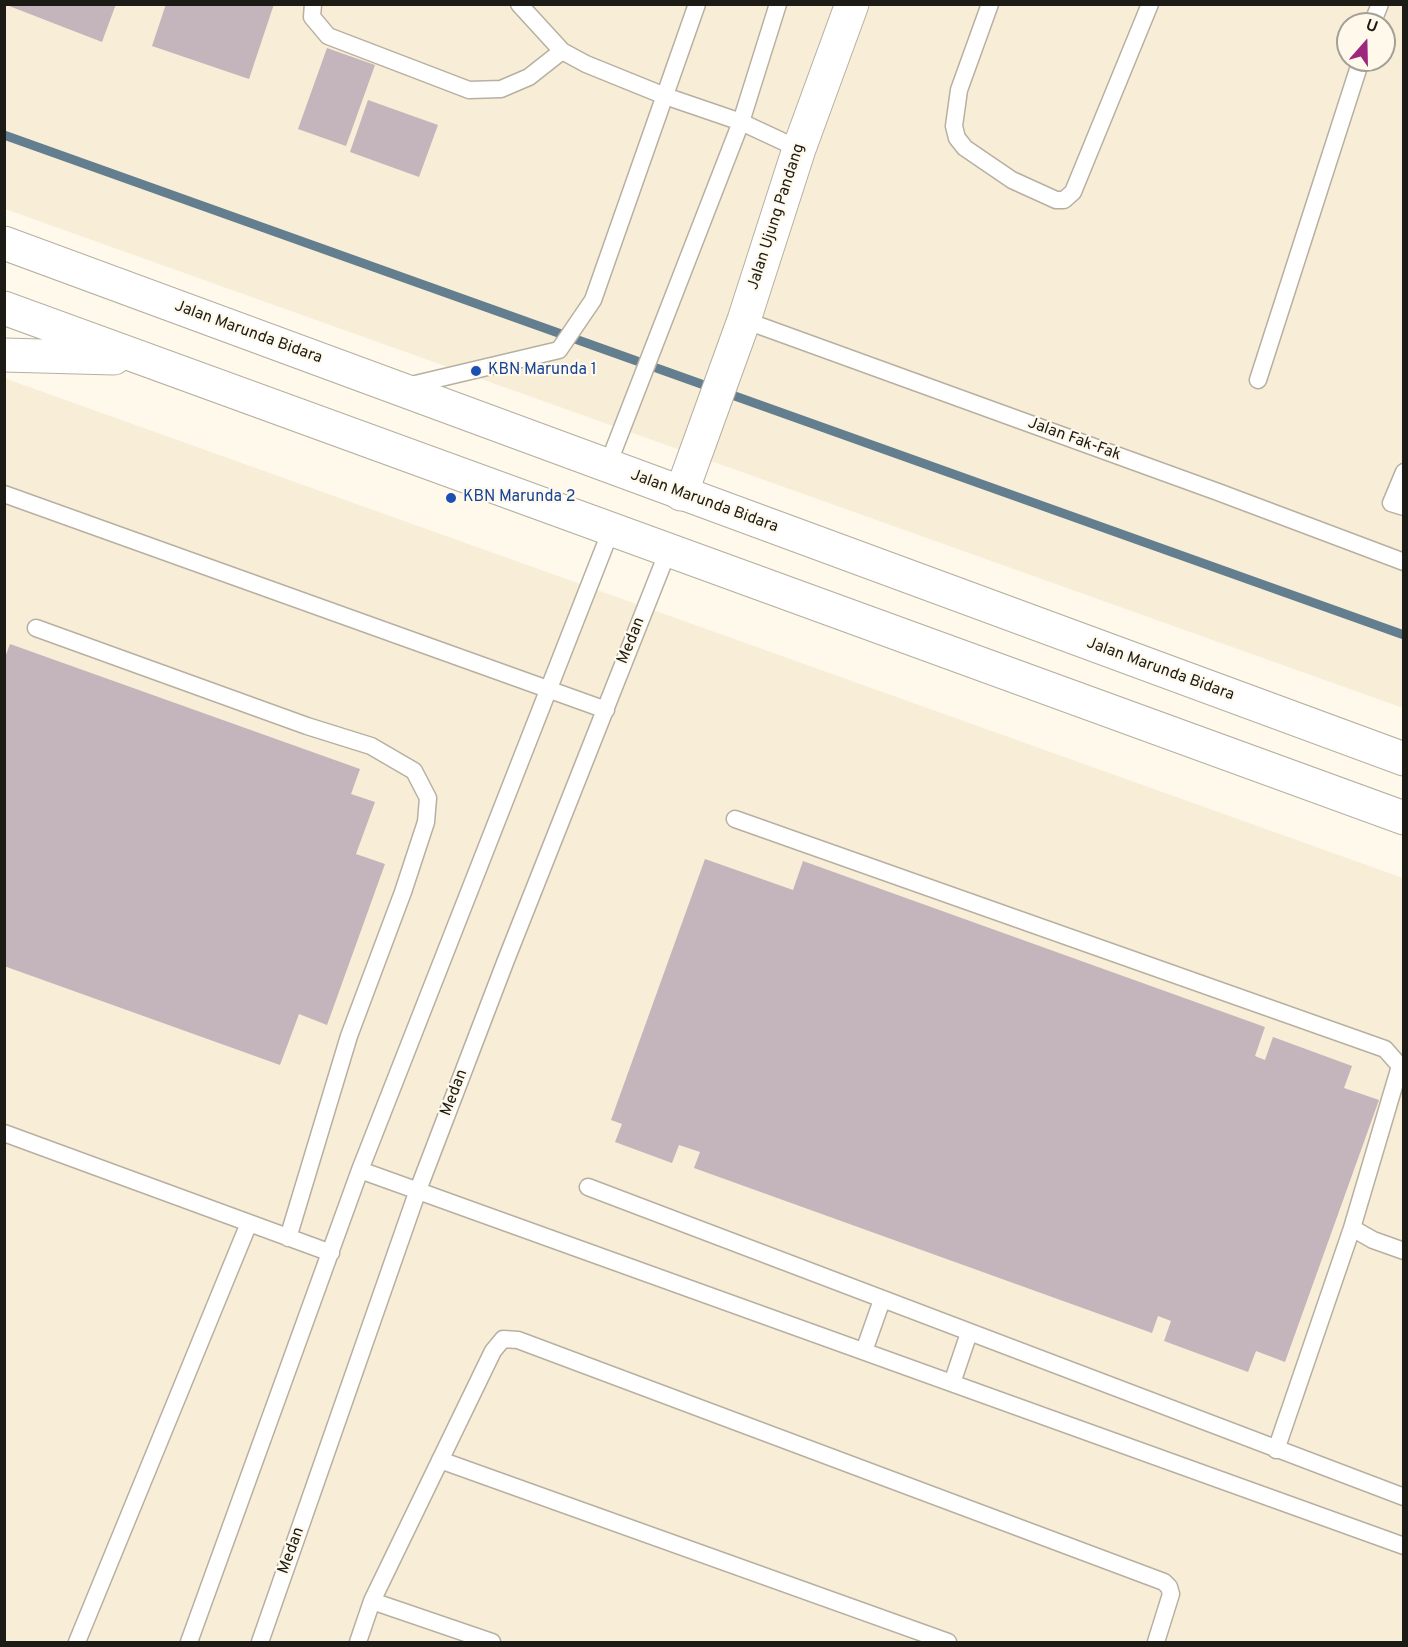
<!DOCTYPE html>
<html>
<head>
<meta charset="utf-8">
<style>
	body { margin:0 }
	#map { position:relative; width:1408px; height:1647px; overflow:hidden; background:#fff9ec; font-family:Overpass,sans-serif }
	canvas { display:block }
	.frame { position:absolute; inset:0; border:6px solid #1d1b15; pointer-events:none }
	.north { position:absolute; left:1336px; top:12px; width:60px; height:60px; box-sizing:border-box; background:#fff9ec; border:2px solid #a5a096; border-radius:50%; rotate:20deg; font-size:16px; font-weight:700; line-height:24px; text-align:center; color:#1d1b15 }
	.north::after { content:''; display:block; margin:auto; width:21px; height:27px; background:#9f267d; clip-path:polygon(50% 0,100% 100%,50% 72%,0 100%) }
</style>
</head>
<body>
<div id="map">
<canvas width="1408" height="1647"></canvas>
<div class="frame"></div>
<div class="north">U</div>
</div>
<script>
const context = document.querySelector('canvas').getContext('2d');
context.lineJoin = 'round';
function fillPath(path, color) { context.fillStyle = color; context.fill(path, 'evenodd'); }
const shape = rows => new Path2D(rows.map(r => 'M' + r).join(''));
function stroke(path, color, width, dash) { context.strokeStyle = color; context.lineWidth = width; context.lineCap = dash ? 'butt' : 'round'; context.setLineDash(dash || []); context.stroke(path); }
function drawText(font, color, halo, rows, align = 'center') {
  context.font = font + ' Overpass,sans-serif'; context.lineWidth = 4.5; context.setLineDash([]); context.textBaseline = 'middle'; context.strokeStyle = halo; context.fillStyle = color; for (const [text, x, y, turn = 0] of rows) {
    context.save(); context.translate(x, y); context.rotate((+turn || 0) * Math.PI / 180); context.textAlign = isNaN(turn) ? turn : align; if (halo) context.strokeText(text, 0, 0); context.fillText(text, 0, 0); context.restore();
  }
}
const built = shape([
	[5,5,1403,5,1403,708,5,209],
	[1348,24,1384,24,1384,60,1348,60],
	[4,378,1403,878,1403,1642,5,1642]
]);
const stream = shape([
	[4,135,1404,635]
]);
const building = shape([
	[4,4,116,4,102,42],
	[166,4,274,4,249,79,152,46],
	[327,48,375,65,346,146,298,129],
	[368,100,438,125,419,177,350,152],
	[10,644,360,769,351,794,375,802,356,854,385,864,327,1025,299,1014,280,1065,4,966,4,660],
	[705,859,793,890,803,861,1265,1027,1255,1056,1265,1060,1273,1037,1352,1066,1344,1088,1379,1100,1285,1362,1256,1351,1248,1372,1164,1341,1171,1321,1158,1316,1152,1333,694,1168,700,1152,679,1145,672,1163,615,1142,622,1124,611,1120]
]);
const lane = shape([
	[313,4,312,17,328,36,469,90,501,89,529,77,562,51],
	[519,4,562,51,586,64,665,96,741,122,799,149],
	[990,4,959,90,954,126,957,138,965,148,1012,180,1056,200,1064,200,1073,192,1150,4],
	[1372,24,1380,4],
	[744,320,1218,492,1404,562],
	[1258,380,1361,60],
	[407,386,559,350,593,300,697,4],
	[607,467,741,122,778,4],
	[1404,472,1391,503,1404,507],
	[4,494,606,710],
	[36,628,307,726,371,746,414,771,428,798,426,822,403,892,349,1036,288,1238],
	[735,819,1385,1049,1400,1066,1352,1228,1373,1240,1404,1251],
	[4,1133,331,1253],
	[360,1170,1404,1546],
	[588,1187,1404,1497],
	[864,1351,882,1300],
	[952,1383,969,1333],
	[1276,1450,1352,1228],
	[440,1460,948,1642],
	[372,1601,492,1642],
	[77,1642,249,1223],
	[189,1642,360,1170,611,530],
	[260,1642,418,1190,506,960,668,551],
	[358,1642,372,1601,493,1351,503,1339,518,1340,1164,1582,1169,1587,1171,1594,1156,1642]
]);
const street = shape([
	[681,494,744,320,799,149,852,4]
]);
const primary = shape([
	[4,243,1404,759],
	[4,308,1404,818],
	[4,355,114,358]
]);
const markers = [
	[476,371,6,"#1a4fb4"],
	[451,498,6,"#1a4fb4"]
];
const streetNames = [
	["Jalan Ujung Pandang",777,217,-72],
	["Jalan Marunda Bidara",248,333,20],
	["Jalan Fak-Fak",1074,440,20],
	["Jalan Marunda Bidara",704,502,20],
	["Medan",632,641,-68],
	["Jalan Marunda Bidara",1160,670,20],
	["Medan",455,1093,-69],
	["Medan",292,1551,-70]
];
const transitNames = [
	["KBN Marunda 1",488,371],
	["KBN Marunda 2",463,498]
];
fillPath(built, '#f8edd7');
stroke(stream, '#627e8f', 9);
fillPath(building, '#c4b4bc');
stroke(lane, '#b7b0a1', 19);
stroke(street, '#b7b0a1', 35);
stroke(primary, '#b7b0a1', 35);
stroke(lane, '#fff', 16);
stroke(street, '#fff', 33);
stroke(primary, '#fff', 33);
for (const [x, y, r, color] of markers) { const dot = new Path2D(); dot.arc(x, y, r, 0, 2 * Math.PI); context.fillStyle = color; context.fill(dot); stroke(dot, '#fff9ec', 2); }
drawText('16px', '#1d1b15', '#fff9ec', streetNames);
drawText('16px', '#164399', '#fff9ec', transitNames, 'left');
</script>
</body>
</html>
